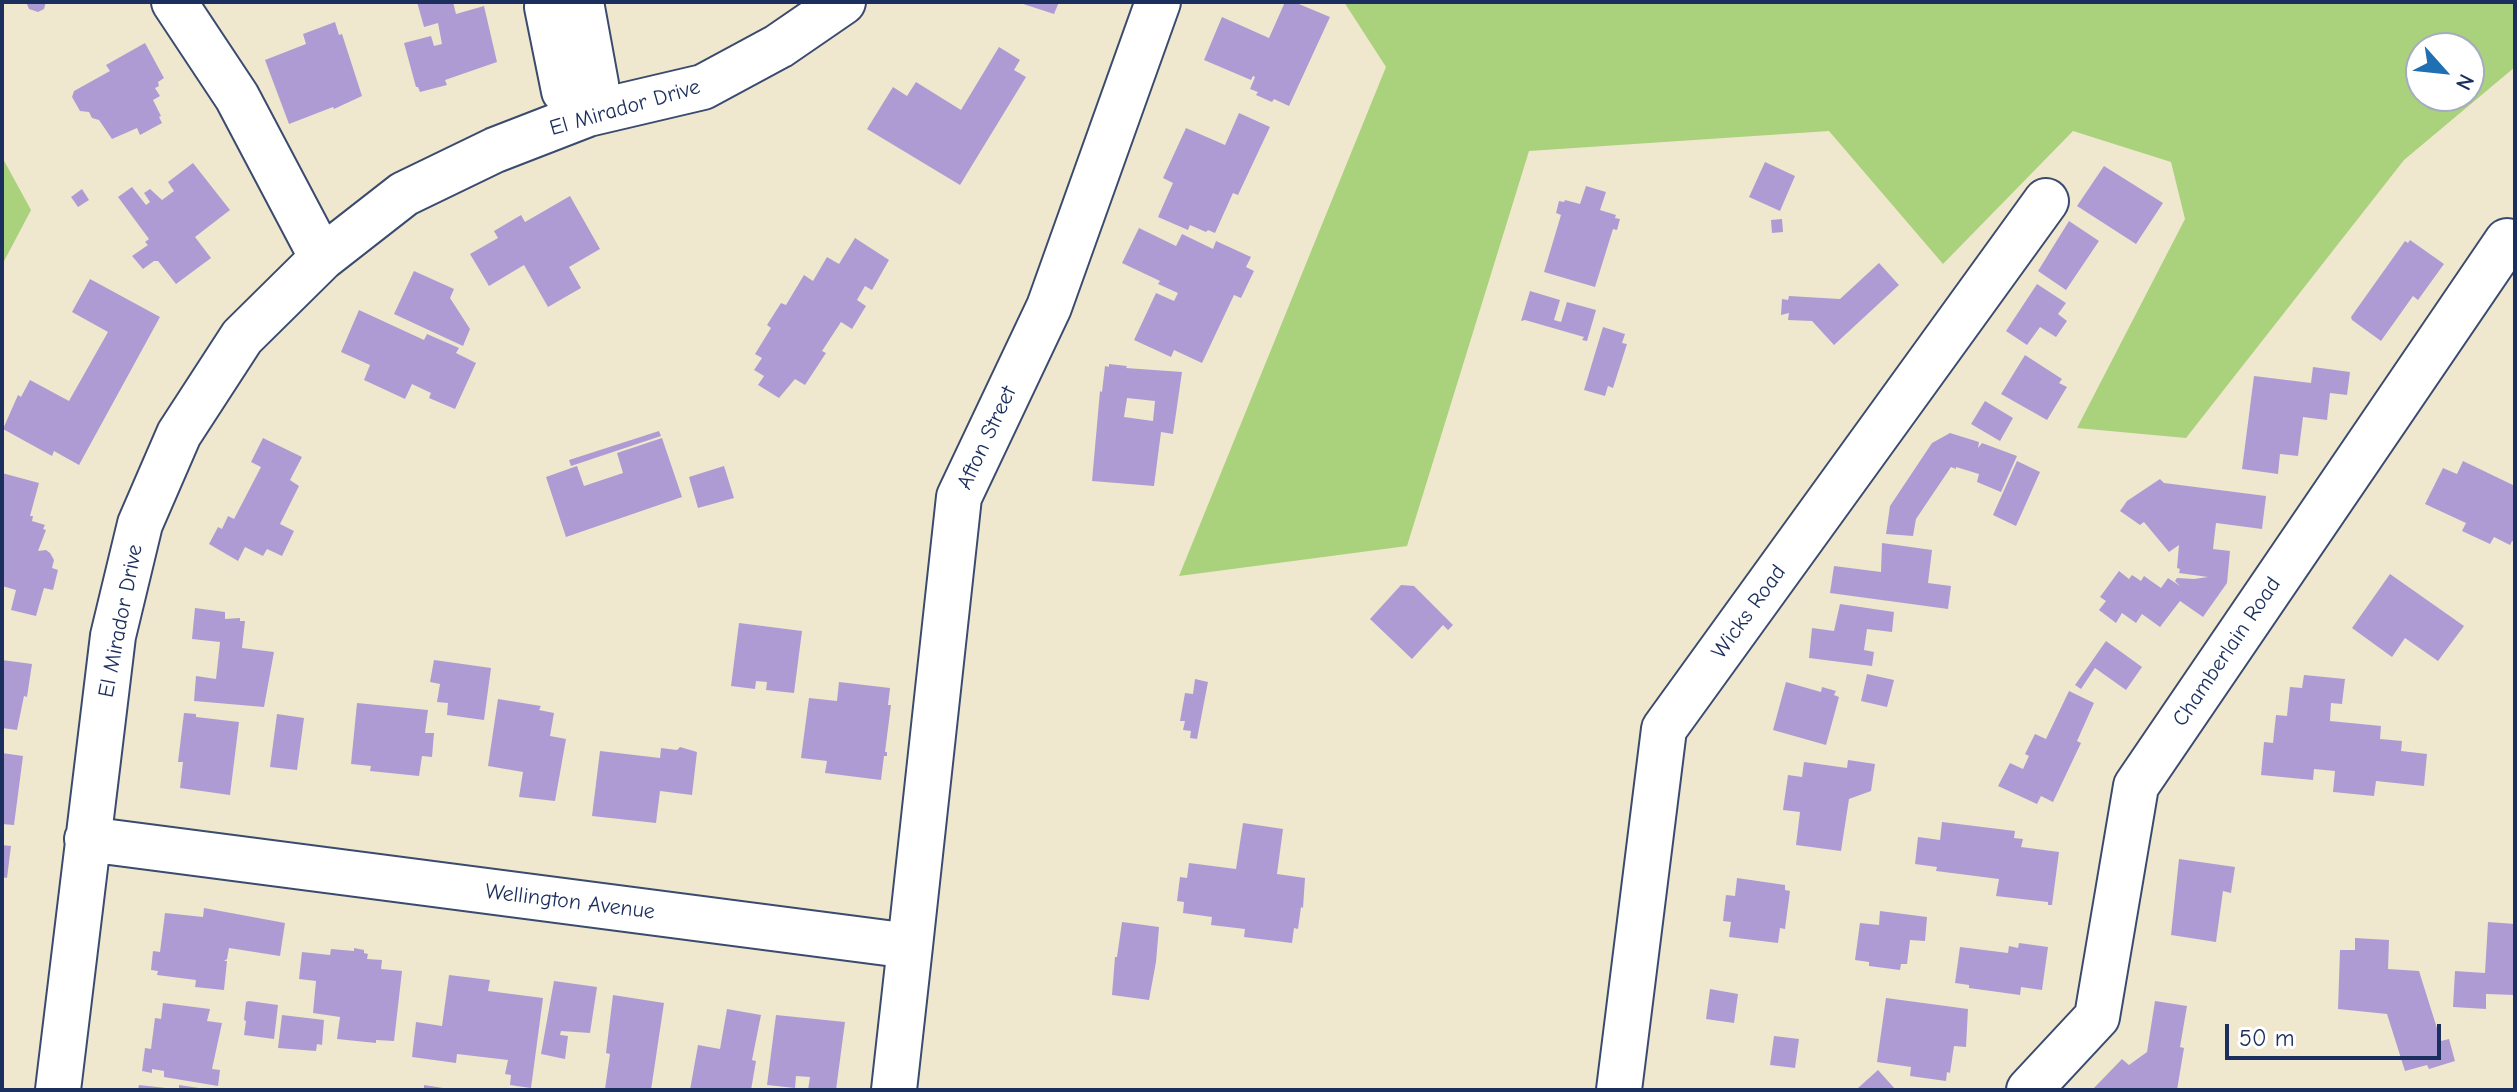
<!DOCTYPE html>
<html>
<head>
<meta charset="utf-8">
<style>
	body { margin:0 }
	#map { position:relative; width:2517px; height:1092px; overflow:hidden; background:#efe8cf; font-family:"Comic Neue",sans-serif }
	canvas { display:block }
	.frame { position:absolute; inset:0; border:4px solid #1b2f5e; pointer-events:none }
	.north { position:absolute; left:2405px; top:32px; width:80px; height:80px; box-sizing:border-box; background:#fff; border:2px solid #a4acbf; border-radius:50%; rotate:117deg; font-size:22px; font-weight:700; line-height:32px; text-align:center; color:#1b2f5e }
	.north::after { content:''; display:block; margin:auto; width:28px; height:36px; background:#1f6fb2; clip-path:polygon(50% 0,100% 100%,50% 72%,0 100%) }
	.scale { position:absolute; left:2225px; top:1024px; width:216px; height:36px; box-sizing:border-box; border:4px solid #1b2f5e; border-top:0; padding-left:10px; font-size:24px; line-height:28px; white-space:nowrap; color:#1b2f5e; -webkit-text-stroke:6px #fff; paint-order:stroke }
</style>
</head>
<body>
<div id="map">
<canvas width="2517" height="1092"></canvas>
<div class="frame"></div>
<div class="north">N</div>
<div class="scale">50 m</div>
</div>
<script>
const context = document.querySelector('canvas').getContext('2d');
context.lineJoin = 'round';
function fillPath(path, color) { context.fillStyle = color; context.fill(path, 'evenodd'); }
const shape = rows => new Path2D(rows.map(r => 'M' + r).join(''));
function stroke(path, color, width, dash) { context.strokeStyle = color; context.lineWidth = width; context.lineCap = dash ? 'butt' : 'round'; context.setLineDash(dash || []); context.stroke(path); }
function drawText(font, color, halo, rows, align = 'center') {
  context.font = font + ' "Comic Neue",sans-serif'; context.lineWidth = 7; context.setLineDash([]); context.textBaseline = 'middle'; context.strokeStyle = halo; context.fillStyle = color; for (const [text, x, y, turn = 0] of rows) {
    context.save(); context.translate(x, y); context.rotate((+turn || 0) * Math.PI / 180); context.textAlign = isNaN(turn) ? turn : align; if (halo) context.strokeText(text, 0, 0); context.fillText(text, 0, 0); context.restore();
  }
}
const green = shape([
	[1344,2,2515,2,2515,67,2404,160,2186,438,2077,428,2185,219,2171,162,2073,131,1943,264,1829,131,1529,151,1407,546,1179,576,1386,67],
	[2421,48,2469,48,2469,96,2421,96],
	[2,157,31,210,2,265]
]);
const building = shape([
	[26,2,46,2,44,9,38,12,29,9],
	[417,2,453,2,456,14,484,6,497,62,445,80,447,85,420,92,418,87,416,87,404,43,431,36,434,46,442,44,438,23,424,27],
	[1017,2,1059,2,1054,14],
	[1285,2,1294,2,1330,17,1289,106,1274,99,1272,102,1256,95,1258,92,1250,89,1255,77,1253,76,1251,80,1204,60,1222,17,1269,38],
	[335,22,339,35,342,34,362,96,334,109,333,107,289,124,265,60,306,44,303,34],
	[145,43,164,78,158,82,159,86,155,88,160,96,153,100,161,116,159,117,162,123,140,135,137,128,112,139,99,120,92,118,89,112,80,111,72,97,74,91,110,71,106,65],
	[999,47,1020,60,1014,70,1026,77,960,185,867,129,893,87,907,96,916,82,961,110],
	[1239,113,1270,127,1238,195,1233,193,1215,233,1208,230,1206,232,1190,225,1188,230,1158,217,1173,183,1163,178,1186,128,1225,145],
	[1765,162,1795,176,1780,211,1749,197],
	[193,163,230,210,195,237,211,258,176,284,158,261,154,261,143,269,132,256,148,245,145,242,149,239,118,197,132,187,146,205,150,202,144,193,150,189,162,200,174,191,168,182],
	[2104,166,2163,203,2136,244,2077,206],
	[1586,186,1606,192,1600,210,1616,215,1615,218,1620,219,1617,230,1613,229,1595,287,1544,272,1561,215,1556,213,1559,201,1564,202,1565,200,1580,204],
	[82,189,89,200,78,207,71,197],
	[570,196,600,249,569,267,581,288,548,307,524,265,489,286,470,254,498,238,494,231,521,215,525,222],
	[1782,219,1783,232,1772,233,1771,220],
	[2069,221,2099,241,2066,290,2038,271],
	[1139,228,1176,246,1182,234,1213,249,1216,241,1251,257,1246,267,1254,271,1241,298,1234,295,1202,363,1174,350,1171,357,1134,340,1156,293,1174,301,1178,293,1158,284,1160,281,1122,263],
	[855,238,889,260,872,290,865,286,857,300,866,306,852,329,841,322,822,351,826,353,805,385,795,379,779,398,758,385,764,376,754,370,762,358,755,354,771,328,767,325,781,303,786,305,804,275,813,281,827,257,839,264],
	[2410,240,2444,264,2418,300,2413,296,2381,341,2352,320,2351,317,2405,241,2408,243],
	[1879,263,1899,285,1834,345,1812,321,1788,320,1789,313,1781,315,1782,299,1788,300,1789,296,1840,299],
	[414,271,454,289,450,298,470,329,463,346,394,314],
	[90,279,160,317,79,465,54,451,52,456,3,429,18,395,21,397,30,380,69,401,108,332,72,312],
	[2037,284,2066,303,2058,314,2067,321,2056,337,2040,327,2027,345,2006,331],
	[1530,291,1560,300,1554,320,1561,322,1567,302,1596,310,1587,341,1582,340,1584,337,1525,320,1521,321],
	[359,310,424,340,427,334,459,348,456,353,476,363,455,409,429,398,431,393,412,384,405,399,364,380,370,365,341,352],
	[1603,327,1625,334,1622,343,1627,344,1613,388,1608,386,1605,396,1584,390],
	[2025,355,2062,379,2059,383,2067,387,2047,420,2001,394],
	[1109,364,1127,366,1126,368,1182,372,1173,434,1161,432,1154,486,1092,481,1100,391,1102,392,1105,366,1109,367],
	[1127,398,1155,401,1153,421,1124,417],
	[2313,367,2350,372,2347,395,2330,393,2327,420,2303,417,2298,456,2280,454,2278,474,2242,469,2254,376,2311,383],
	[1985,401,2013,418,2000,441,1971,424],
	[659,431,661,436,571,466,569,460],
	[1950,433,1979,442,1978,448,1982,443,2017,456,2001,492,1977,482,1979,474,1956,467,1956,469,1951,467,1916,519,1913,536,1886,534,1890,506,1932,443],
	[263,438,302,457,290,480,299,486,280,524,294,531,282,556,267,549,263,556,245,547,238,561,209,544,218,527,222,529,228,516,234,519,261,467,251,462],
	[662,438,682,497,566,537,546,477,577,466,584,486,623,473,617,453],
	[2017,461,2040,472,2016,526,1993,515],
	[2463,461,2515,486,2515,542,2512,541,2510,545,2494,537,2490,544,2462,531,2466,523,2425,504,2443,468,2457,474],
	[724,466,734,498,698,508,689,477],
	[2,473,39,483,30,516,33,516,32,521,45,525,43,529,46,530,38,551,46,550,50,553,54,560,52,568,58,570,53,590,44,588,36,616,11,610,16,590,2,586],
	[2160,479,2164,483,2266,496,2262,529,2216,523,2213,549,2230,551,2227,583,2203,617,2180,601,2160,627,2142,614,2136,623,2122,613,2116,623,2099,610,2106,601,2100,597,2119,571,2129,579,2132,575,2141,581,2144,576,2161,588,2168,578,2180,586,2175,581,2177,578,2194,579,2208,577,2179,573,2180,569,2177,568,2179,545,2169,552,2144,522,2140,525,2120,511,2127,501],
	[1882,543,1932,550,1928,583,1951,586,1948,609,1830,593,1834,566,1881,572],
	[2390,574,2464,626,2438,661,2405,638,2392,657,2352,628],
	[1401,585,1414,586,1453,625,1448,630,1443,625,1412,659,1370,619],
	[1840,604,1894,612,1892,632,1867,629,1864,650,1874,652,1872,666,1809,658,1812,628,1834,631],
	[195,608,225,612,225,619,240,618,240,621,245,621,242,648,274,652,264,707,194,701,196,676,216,679,220,642,192,639],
	[739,623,802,631,794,693,766,690,767,682,756,681,755,689,731,686],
	[2106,641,2142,667,2126,690,2095,668,2081,689,2075,685],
	[2,660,32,664,27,697,24,696,17,730,2,728],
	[434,660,491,668,484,720,447,715,448,703,437,702,440,684,430,682],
	[1867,674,1894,680,1887,707,1861,701],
	[2304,675,2345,679,2342,704,2331,703,2330,721,2381,726,2380,739,2402,741,2401,751,2427,754,2424,786,2376,781,2374,796,2333,792,2335,771,2314,769,2313,780,2261,775,2264,742,2273,743,2276,715,2287,716,2290,687,2302,688],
	[1195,679,1208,682,1197,739,1190,738,1191,731,1183,730,1185,721,1180,721,1185,693,1193,694],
	[839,682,890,688,888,705,891,705,885,752,887,752,887,756,884,756,881,780,825,773,827,761,801,758,809,698,837,701],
	[1786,682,1821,692,1822,687,1836,691,1834,695,1839,697,1826,745,1773,730],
	[2069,691,2094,703,2077,741,2081,743,2053,802,2041,796,2037,804,1998,786,2010,763,2023,769,2029,756,2025,754,2035,734,2046,739],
	[498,699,541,706,539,710,554,713,550,736,566,739,555,801,519,797,523,772,488,766],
	[357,703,428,710,425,733,434,733,432,757,422,756,419,776,370,771,371,766,351,764],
	[184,713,196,714,196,717,239,722,230,795,180,788,183,762,178,762],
	[277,714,304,718,297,770,270,767],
	[680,747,697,752,692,795,660,791,656,823,592,816,600,751,660,758,661,748,677,750],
	[2,753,23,756,14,825,2,824],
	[1848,760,1875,764,1871,791,1849,799,1841,851,1796,845,1800,812,1783,810,1788,775,1802,777,1804,762,1847,768],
	[1942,822,2015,831,2014,838,2023,839,2021,847,2059,852,2052,905,2048,905,2048,902,1996,896,1999,879,1936,871,1937,867,1915,864,1918,837,1940,840],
	[1243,823,1283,829,1277,874,1305,878,1303,908,1301,907,1298,929,1294,928,1292,943,1244,937,1245,929,1211,925,1212,917,1183,913,1184,902,1177,901,1180,877,1187,878,1189,863,1236,869],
	[2,845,11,846,7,878,2,877],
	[2179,859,2235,867,2231,893,2223,891,2216,942,2171,935],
	[1737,878,1785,885,1785,890,1790,891,1785,929,1780,928,1778,943,1729,937,1731,922,1723,921,1726,895,1735,896],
	[204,908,285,923,280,956,229,948,227,959,224,961,227,961,224,990,195,987,196,980,157,975,158,971,151,970,153,951,160,952,165,913,203,917],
	[1880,911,1927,917,1925,941,1910,940,1907,964,1901,964,1900,970,1869,966,1869,962,1855,960,1860,923,1879,925],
	[1122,922,1159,927,1156,962,1149,1000,1112,995,1115,957,1117,957],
	[2488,922,2515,924,2515,995,2486,994,2486,1009,2453,1007,2455,971,2485,973],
	[2355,938,2389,940,2388,969,2419,971,2441,1041,2449,1039,2455,1061,2429,1069,2427,1065,2405,1071,2387,1014,2338,1009,2340,950,2355,950],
	[2019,943,2048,947,2042,990,2021,987,2020,995,1969,988,1969,985,1955,983,1960,947,2008,953,2009,946,2018,948],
	[354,948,364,950,364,953,368,954,367,959,382,960,381,969,402,971,394,1041,376,1040,376,1043,337,1039,340,1017,313,1013,316,981,299,979,302,952,330,955,331,949,354,951],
	[449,975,490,980,488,991,543,998,531,1088,510,1085,511,1075,505,1074,508,1060,457,1054,456,1063,412,1057,416,1022,442,1026],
	[554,981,597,987,590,1033,561,1031,560,1035,568,1036,565,1059,541,1054],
	[1710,989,1738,994,1734,1023,1706,1019],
	[613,995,664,1003,651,1090,605,1089,610,1054,606,1053],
	[1886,998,1968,1009,1966,1047,1954,1046,1950,1073,1947,1072,1946,1081,1910,1076,1911,1067,1877,1062],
	[249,1001,278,1005,274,1039,244,1035,246,1021,244,1020,246,1002],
	[2155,1001,2187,1006,2180,1047,2184,1048,2177,1090,2093,1089,2122,1059,2129,1065,2147,1052],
	[163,1003,210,1009,207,1021,222,1023,212,1069,220,1070,218,1086,164,1077,164,1071,152,1069,152,1073,142,1071,145,1048,151,1049,155,1018,161,1019],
	[727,1009,761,1015,752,1060,756,1061,751,1090,690,1090,698,1045,720,1049],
	[282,1015,324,1020,322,1045,317,1044,316,1051,278,1048],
	[776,1015,845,1022,836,1090,808,1090,810,1077,796,1076,795,1088,767,1085],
	[1774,1036,1799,1039,1795,1068,1770,1065],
	[1878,1070,1896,1090,1860,1090,1858,1088],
	[139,1085,166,1088,166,1090,138,1090],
	[179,1085,199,1088,199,1090,179,1090],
	[424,1085,443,1088,443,1090,424,1090]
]);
const minor = shape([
	[174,2,237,97,322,258],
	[550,2,547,7,564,91,588,114,596,84,581,2],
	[87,839,910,946,894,1090],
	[910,946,959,497,1049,307,1158,2],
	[58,1090,113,636,140,524,179,434,242,337,322,258,404,194,495,150,588,114,703,87,779,46,843,2],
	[1619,1090,1664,729,2046,201],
	[2029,1090,2097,1017,2136,786,2507,241]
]);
const streetNames = [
	["El Mirador Drive",625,108,-16],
	["Afton Street",987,438,-65],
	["Wicks Road",1749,612,-54],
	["El Mirador Drive",121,621,-79],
	["Chamberlain Road",2227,652,-56],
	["Wellington Avenue",570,902,7]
];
fillPath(green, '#aad17b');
fillPath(building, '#af9bd3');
stroke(minor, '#3b4b6f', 48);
stroke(minor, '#fff', 44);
drawText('22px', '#1b2f5e', '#fff', streetNames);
</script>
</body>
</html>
